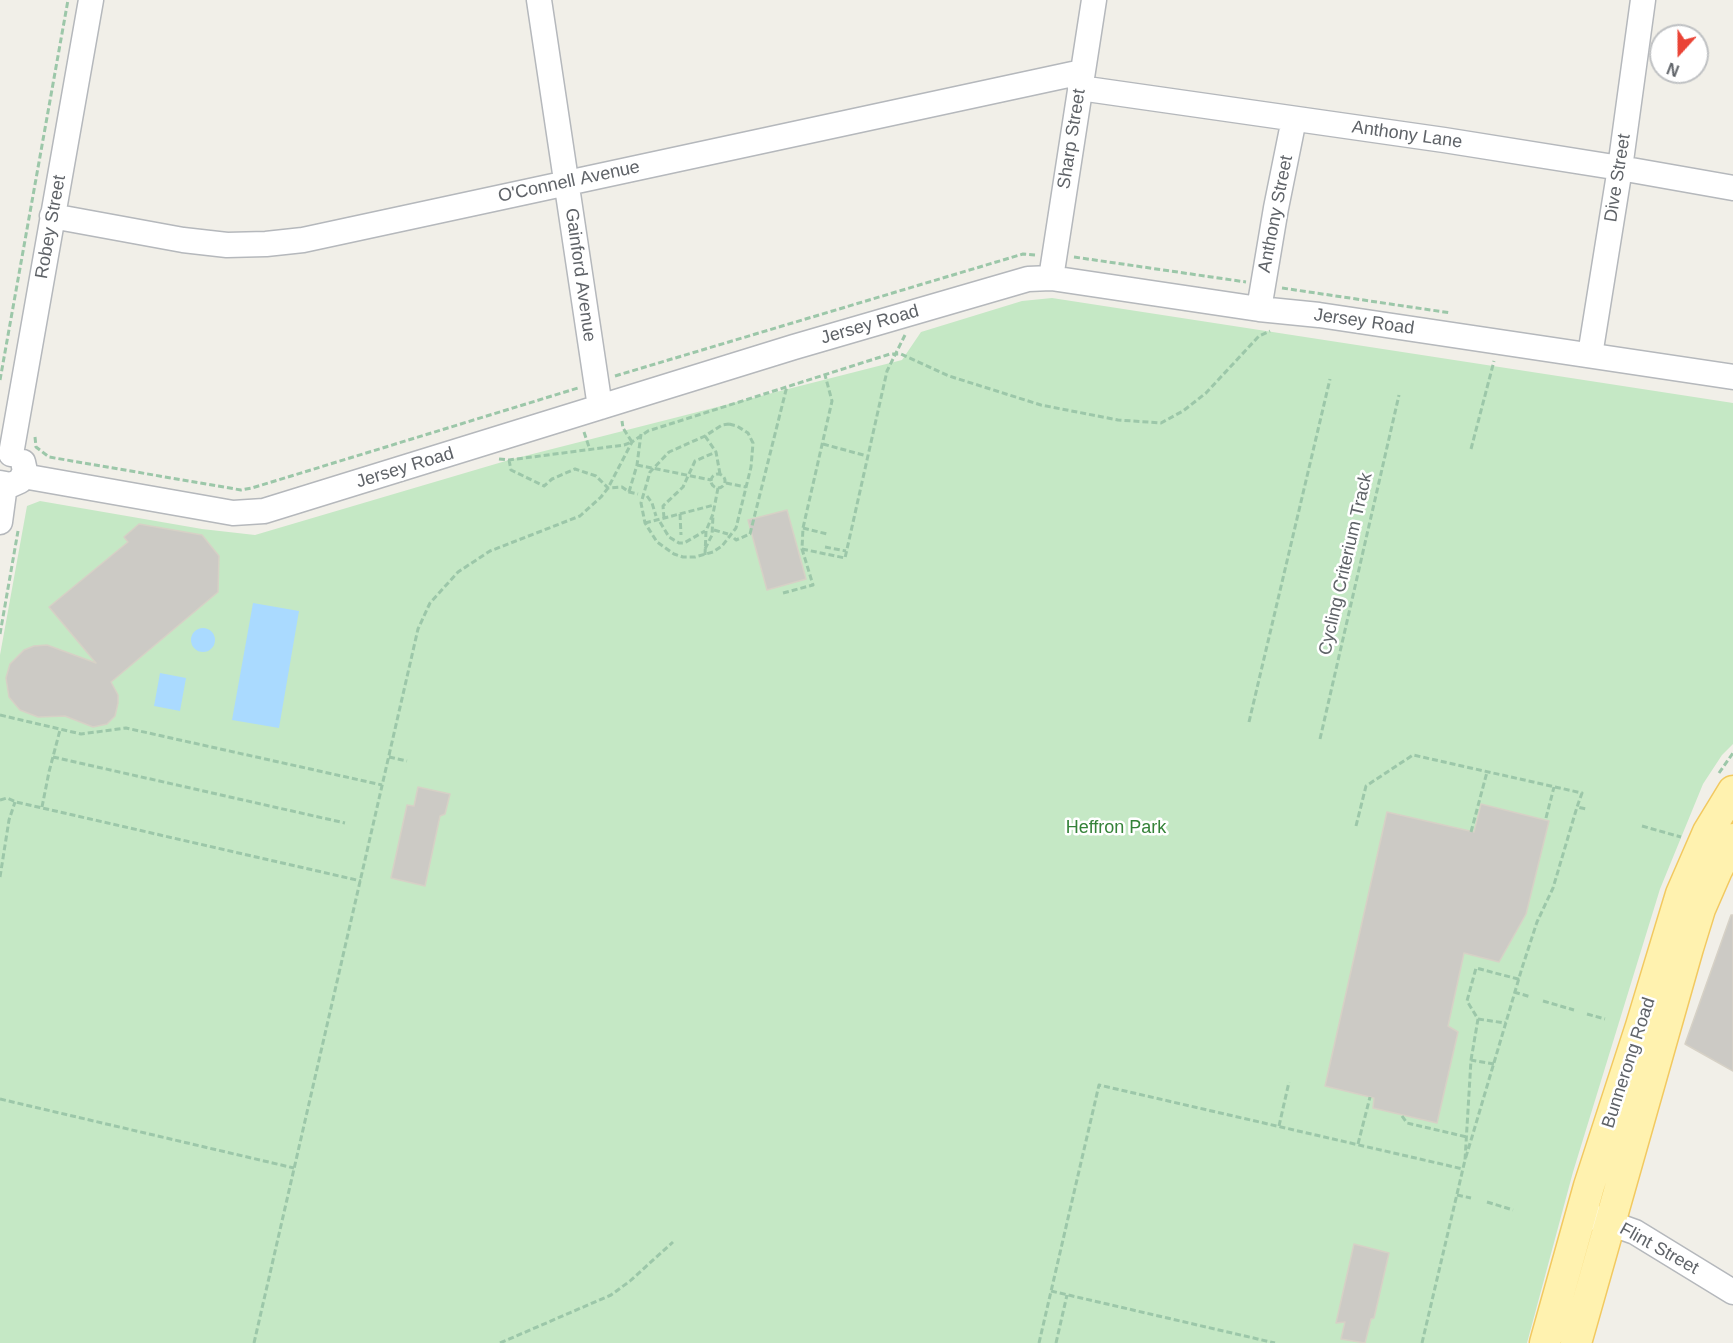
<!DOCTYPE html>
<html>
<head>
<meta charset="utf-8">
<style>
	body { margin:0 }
	#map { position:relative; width:1733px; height:1343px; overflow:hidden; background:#f1efe8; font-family:Arial,sans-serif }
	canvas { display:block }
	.north { position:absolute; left:1649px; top:24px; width:60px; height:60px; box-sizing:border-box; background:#fff; border:2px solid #bfc1c3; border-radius:50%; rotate:201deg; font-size:16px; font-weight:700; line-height:24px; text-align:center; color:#5f6368 }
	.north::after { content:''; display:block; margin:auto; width:21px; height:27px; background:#ea4335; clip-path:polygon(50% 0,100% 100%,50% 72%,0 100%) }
</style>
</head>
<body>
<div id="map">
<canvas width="1733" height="1343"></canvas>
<div class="north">N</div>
</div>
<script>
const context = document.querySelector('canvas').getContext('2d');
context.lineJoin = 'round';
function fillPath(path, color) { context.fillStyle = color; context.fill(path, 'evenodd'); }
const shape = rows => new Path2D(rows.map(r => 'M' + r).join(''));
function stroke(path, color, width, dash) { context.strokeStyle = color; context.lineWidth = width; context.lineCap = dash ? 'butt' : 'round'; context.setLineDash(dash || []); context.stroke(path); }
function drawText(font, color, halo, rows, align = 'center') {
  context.font = font + ' Arial,sans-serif'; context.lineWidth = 5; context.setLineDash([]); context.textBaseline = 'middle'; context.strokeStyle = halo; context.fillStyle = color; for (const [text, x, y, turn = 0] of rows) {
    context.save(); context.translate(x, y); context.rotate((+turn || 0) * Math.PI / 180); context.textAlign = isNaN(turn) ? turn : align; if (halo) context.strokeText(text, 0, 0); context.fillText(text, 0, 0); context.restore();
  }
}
const green = shape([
	[1052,298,1733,403,1733,744,1722,755,1703,784,1660,889,1573,1172,1527,1343,0,1343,0,655,27,506,40,501,202,529,255,535,509,460,902,360,921,332,1022,301]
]);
const water = shape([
	[253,603,299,611,279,728,232,720],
	'191 640a12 12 0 1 1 24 0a12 12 0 1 1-24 0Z',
	[160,673,186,678,180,711,154,706]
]);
const building = shape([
	[787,510,806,579,767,590,748,520,787,510],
	[139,524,202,535,219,556,218,592,111,682,118,695,118,703,115,716,107,724,93,727,65,716,38,717,20,710,9,697,6,678,10,664,24,650,34,646,47,645,96,663,49,607,128,542,124,537,139,524],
	[418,787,450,794,445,814,440,816,425,886,391,878,407,805,414,806,418,787],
	[1481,804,1549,821,1526,914,1499,962,1464,953,1448,1026,1458,1032,1437,1123,1373,1108,1374,1098,1325,1086,1387,812,1474,832,1481,804],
	[1731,915,1733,915,1733,1071,1685,1044,1731,915],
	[1354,1244,1389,1253,1374,1318,1371,1319,1365,1343,1341,1339,1345,1322,1336,1323,1354,1244]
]);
const path = shape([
	[1074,257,1246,282],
	[1282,288,1451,313],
	[615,376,1023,254,1035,255],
	[0,380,68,0],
	[729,424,737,426,748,433,753,443,751,467,736,528,722,546,713,552,695,557,683,557,674,554,657,542,645,523,641,503,650,472,669,452,705,436,722,425,729,424],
	[584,432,590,450],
	[705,436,716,452,720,474],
	[35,437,36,447,49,457,241,490,252,488,578,388],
	[823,444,867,456],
	[1471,449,1494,361],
	[499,459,509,460,624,445,632,442,623,428,622,421],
	[509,460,511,470,544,486,552,479,575,469,596,476,608,488,622,487,629,492,638,494],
	[637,465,711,480],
	'711 481a7 7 0 1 1 14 0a7 7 0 1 1-14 0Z',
	[726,483,746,487],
	[629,492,637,465,641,434],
	[647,496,652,503,656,516],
	[680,514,681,535],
	[664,518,663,506,683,487,695,461,716,452],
	[660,522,669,537,679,543,684,543,705,531],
	[645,523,714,505],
	[803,528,827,534],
	[714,530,728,534],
	[734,538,736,540,750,534,787,386],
	[825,547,846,551],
	[705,549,712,535,713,516],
	[802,549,845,558,887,371,905,335],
	[705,555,706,531,713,514,718,488],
	[783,593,813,585,802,549,803,528,832,401,825,375],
	[0,634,18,531],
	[0,715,81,734,126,728,382,785],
	[1249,722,1330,379],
	[1320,739,1399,395],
	[53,757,345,823],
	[389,757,407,761],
	[1719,773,1733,753],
	[0,800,7,798,16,802,361,881],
	[42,807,49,772,60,730],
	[1546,818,1554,787],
	[1356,826,1366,786,1413,755,1582,793,1577,807,1586,809],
	[1642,826,1681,837],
	[1471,832,1487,772],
	[0,877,9,820,15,802],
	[1514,992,1531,997],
	[1543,1001,1574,1010],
	[1587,1014,1605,1019],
	[1478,1019,1505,1023,1506,1022],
	[1471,1060,1478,1019,1467,1001,1476,968,1518,979,1518,981],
	[1494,1064,1471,1060,1465,1160,1472,1137,1522,968,1537,922,1553,888,1577,807],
	[0,1099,294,1168],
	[1402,1116,1407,1123,1467,1137],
	[1279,1126,1289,1082],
	[1358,1144,1370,1097],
	[1457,1195,1471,1198],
	[1487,1202,1513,1210],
	[1051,1291,1275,1343],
	[254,1343,418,629,430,603,458,572,490,551,580,516,601,497,608,488,632,442,648,431,890,354,901,354,949,376,1041,405,1118,420,1161,423,1183,411,1206,393,1259,336,1270,331],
	[500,1343,611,1295,630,1281,673,1242],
	[1039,1343,1099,1085,1463,1169],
	[1056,1343,1067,1295],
	[1422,1343,1465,1160]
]);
const minor = shape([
	[539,0,600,407],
	[1080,88,1444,140,1620,168,1733,188],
	[52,216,183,240,227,245,266,244,303,240,1082,72],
	[1051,278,1094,0],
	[1259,309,1276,208,1294,119],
	[1590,355,1620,168,1643,0],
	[11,454,91,0],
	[23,476,233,513,264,511,794,347,1028,279,1051,278,1259,309,1319,315,1733,377],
	[0,483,11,485,20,481,25,471,23,462],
	[0,522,5,485],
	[1593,1217,1635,1232,1733,1292]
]);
const major = shape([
	[1545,1343,1589,1186,1641,1026,1681,894,1708,832,1733,791],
	[1576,1343,1688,948,1700,909,1717,870,1733,839]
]);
const streetNames = [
	["Anthony Lane",1407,135,8],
	["Sharp Street",1072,139,-81],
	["Dive Street",1618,178,-81],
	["O'Connell Avenue",569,182,-12],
	["Anthony Street",1276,214,-79],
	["Robey Street",51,227,-80],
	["Gainford Avenue",580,275,82],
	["Jersey Road",1364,322,8],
	["Jersey Road",870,325,-16],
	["Jersey Road",405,468,-17],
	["Cycling Criterium Track",1346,564,-77],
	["Bunnerong Road",1629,1063,-72],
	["Flint Street",1659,1249,29]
];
const parkNames = [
	["Heffron Park",1116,828]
];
fillPath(green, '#c5e8c5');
fillPath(water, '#aadaff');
fillPath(building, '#cccac5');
stroke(building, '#d6d1c6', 1.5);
stroke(minor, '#b5b8bc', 27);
stroke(major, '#f2c960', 33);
stroke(path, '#9cc7a9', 3, [6, 3]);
stroke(minor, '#fff', 24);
stroke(major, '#fff2af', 30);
drawText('18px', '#5f6368', '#fff', streetNames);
drawText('18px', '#348238', '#fff', parkNames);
</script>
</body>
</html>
